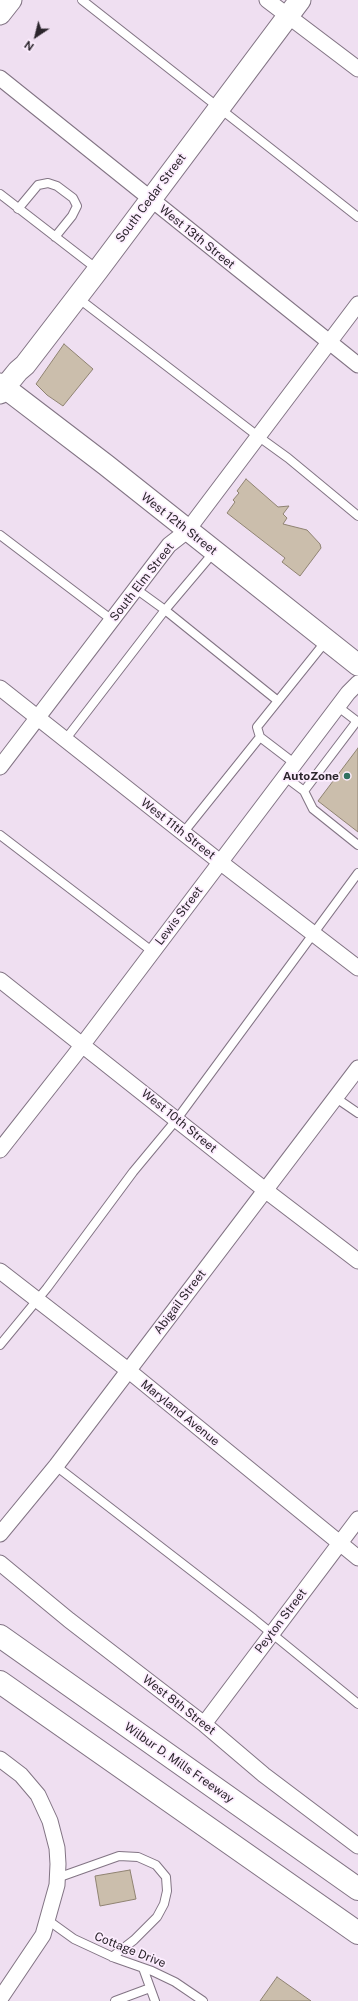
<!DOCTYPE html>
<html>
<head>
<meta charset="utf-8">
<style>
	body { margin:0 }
	#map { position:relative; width:358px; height:2001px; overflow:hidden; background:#efdff1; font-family:"Public Sans",sans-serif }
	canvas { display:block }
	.north { position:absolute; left:16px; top:16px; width:40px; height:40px; -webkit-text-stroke:3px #fcedfe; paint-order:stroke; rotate:215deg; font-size:11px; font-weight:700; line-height:16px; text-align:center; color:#2b252c }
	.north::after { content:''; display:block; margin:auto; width:14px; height:18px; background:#2b252c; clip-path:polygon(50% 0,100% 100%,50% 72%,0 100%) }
</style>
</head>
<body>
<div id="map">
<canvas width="358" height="2001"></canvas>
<div class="north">N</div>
</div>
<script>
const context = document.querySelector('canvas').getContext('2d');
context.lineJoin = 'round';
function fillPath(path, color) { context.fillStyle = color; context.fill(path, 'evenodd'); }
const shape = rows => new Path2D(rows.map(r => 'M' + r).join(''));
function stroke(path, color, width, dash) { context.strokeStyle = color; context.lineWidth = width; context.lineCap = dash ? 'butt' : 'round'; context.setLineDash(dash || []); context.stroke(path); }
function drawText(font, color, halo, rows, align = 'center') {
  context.font = font + ' "Public Sans",sans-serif'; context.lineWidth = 3.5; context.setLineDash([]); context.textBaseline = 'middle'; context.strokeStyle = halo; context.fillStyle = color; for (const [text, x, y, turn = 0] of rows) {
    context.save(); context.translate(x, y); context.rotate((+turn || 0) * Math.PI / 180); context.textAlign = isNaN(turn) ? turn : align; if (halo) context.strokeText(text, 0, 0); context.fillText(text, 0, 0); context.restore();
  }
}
const building = shape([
	[64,344,93,369,63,406,47,395,36,384,64,344],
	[246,479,278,507,289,506,283,514,287,518,283,524,307,530,320,544,321,548,300,576,282,562,285,558,227,513,235,502,233,500,239,493,237,491,246,479],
	[358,748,358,832,318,801,358,748],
	[130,1870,136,1899,100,1906,95,1876,130,1870],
	[277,1977,311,2001,260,2001,277,1977]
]);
const lane = shape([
	[82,0,358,217],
	[0,194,97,269],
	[18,209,38,185,48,183,57,186,73,198,77,206,72,216,55,237],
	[78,298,259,437,288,458,358,516],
	[0,535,112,620],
	[136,589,165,610,214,552],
	[337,706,358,722],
	[65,740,165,610,278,701],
	[294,763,260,737,257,727,326,641],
	[284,776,304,791,313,809,358,845],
	[304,791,357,721],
	[183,833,260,737],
	[0,835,153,952],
	[336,1098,358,1113],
	[0,1345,47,1288,133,1172,177,1119,358,873],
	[56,1466,254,1619,358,1704],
	[57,1878,119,1856,138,1857,156,1865,166,1877,167,1891,164,1904,157,1917,134,1940,112,1957],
	[49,1921,74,1939,115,1958,152,1971,175,1982,203,2001],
	[143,1968,155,2001],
	[115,2001,150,1988]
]);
const street = shape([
	[267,0,358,69],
	[0,78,358,365],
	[0,688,220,862,358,968],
	[0,767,169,545,187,531,199,515,358,304],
	[0,980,265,1190,358,1261],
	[0,1150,74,1056,348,693,358,683],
	[0,1271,129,1371,358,1558],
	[0,1534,56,1466,358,1068],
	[0,1563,69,1620,204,1724,264,1775,358,1846],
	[204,1724,358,1519],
	[0,1759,21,1775,38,1795,50,1821,57,1848,58,1864,57,1885,43,1935,0,1999]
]);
const secondary = shape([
	[0,14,11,0],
	[0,384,106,465,358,665],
	[0,393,18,371,25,365,98,270,300,0]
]);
const highway = shape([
	[0,1636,358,1889],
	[0,1682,358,1933]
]);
const markers = [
	[347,776,4,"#307160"]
];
const streetNames = [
	["South Cedar Street",151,198,-53],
	["West 13th Street",197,237,39],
	["West 12th Street",179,524,38],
	["South Elm Street",142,582,-52],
	["West 11th Street",178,829,38],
	["Lewis Street",179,916,-53],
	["West 10th Street",179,1121,39],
	["Abigail Street",180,1302,-53],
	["Maryland Avenue",180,1413,39],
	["Peyton Street",281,1621,-53],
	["West 8th Street",179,1705,38],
	["Wilbur D. Mills Freeway",179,1763,35],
	["Cottage Drive",130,1950,22]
];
const poiNames = [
	["AutoZone",339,776]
];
fillPath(building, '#cbbeac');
stroke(building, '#8f8372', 1);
stroke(lane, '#827484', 10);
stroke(street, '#827484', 17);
stroke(secondary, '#827484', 23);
stroke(highway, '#827484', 24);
stroke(lane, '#fff', 8);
stroke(street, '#fff', 15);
stroke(secondary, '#fff', 21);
stroke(highway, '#fff', 22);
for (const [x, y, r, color] of markers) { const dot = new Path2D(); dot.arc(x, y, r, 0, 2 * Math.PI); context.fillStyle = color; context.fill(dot); stroke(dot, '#fcedfe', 1.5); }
drawText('12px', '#2b252c', '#fcedfe', streetNames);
drawText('bold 12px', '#2b252c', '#fcedfe', poiNames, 'right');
</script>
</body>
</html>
